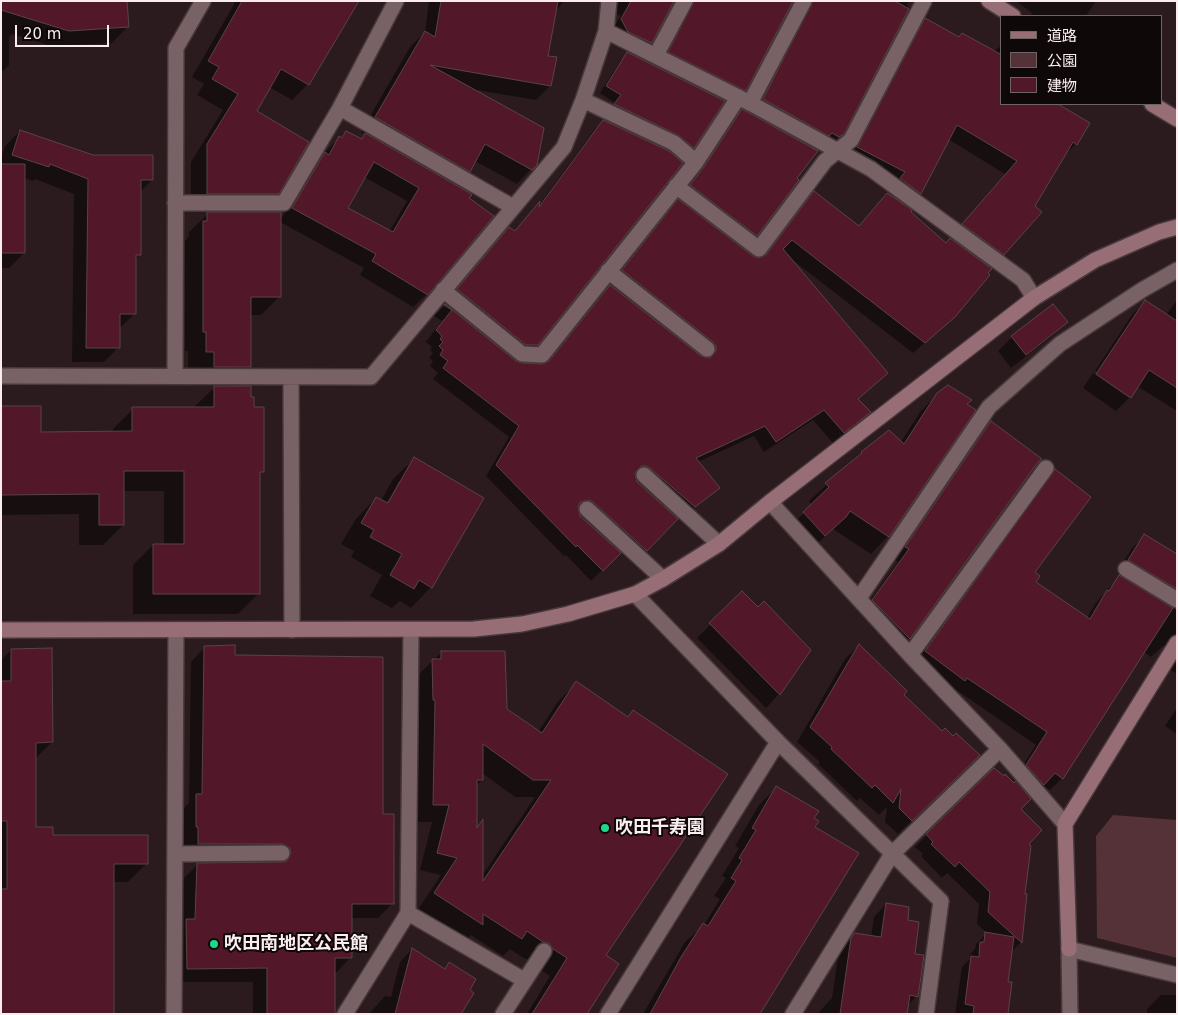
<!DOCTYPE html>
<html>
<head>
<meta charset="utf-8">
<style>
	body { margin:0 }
	#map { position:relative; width:1178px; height:1015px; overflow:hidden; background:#2c1b1e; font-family:"DejaVu Sans","Noto Sans JP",sans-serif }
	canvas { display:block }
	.frame { position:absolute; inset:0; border:2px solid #fbedef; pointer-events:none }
	.legend { position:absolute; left:1000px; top:15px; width:162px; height:90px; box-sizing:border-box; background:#0f0809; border:1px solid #6d6465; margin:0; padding:6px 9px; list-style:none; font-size:15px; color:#fbedef }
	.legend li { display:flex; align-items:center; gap:10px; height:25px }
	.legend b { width:25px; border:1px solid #6d6465 }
	.scale { position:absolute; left:15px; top:25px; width:94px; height:22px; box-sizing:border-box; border:2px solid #fbedef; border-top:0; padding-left:6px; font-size:15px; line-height:18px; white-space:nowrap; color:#fbedef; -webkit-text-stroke:4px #0f0809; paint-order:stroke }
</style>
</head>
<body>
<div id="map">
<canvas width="1178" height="1015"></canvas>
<div class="frame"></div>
<ul class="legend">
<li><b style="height:6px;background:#976e76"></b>道路</li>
<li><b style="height:14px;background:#553138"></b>公園</li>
<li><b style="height:14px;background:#521728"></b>建物</li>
</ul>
<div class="scale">20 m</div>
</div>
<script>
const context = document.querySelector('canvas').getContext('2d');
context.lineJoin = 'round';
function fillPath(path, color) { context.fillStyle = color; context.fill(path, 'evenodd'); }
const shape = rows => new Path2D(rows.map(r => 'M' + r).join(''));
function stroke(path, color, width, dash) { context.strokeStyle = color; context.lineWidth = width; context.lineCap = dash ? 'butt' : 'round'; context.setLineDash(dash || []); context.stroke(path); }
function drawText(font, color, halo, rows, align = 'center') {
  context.font = font + ' "DejaVu Sans","Noto Sans JP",sans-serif'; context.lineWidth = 4; context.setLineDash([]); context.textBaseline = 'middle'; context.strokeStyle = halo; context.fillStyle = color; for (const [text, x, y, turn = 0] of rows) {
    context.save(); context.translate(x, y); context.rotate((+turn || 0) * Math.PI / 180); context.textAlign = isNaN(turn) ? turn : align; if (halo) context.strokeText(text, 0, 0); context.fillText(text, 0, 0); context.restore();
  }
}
const green = shape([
	[1113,815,1177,820,1177,958,1097,938,1096,836]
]);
const shadow = shape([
	[1,1,128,26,112,43,52,46,12,34,9,37,9,65,1,73],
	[236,1,358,1,308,84,292,100,269,87,255,112,278,193,261,209,191,209,191,162,223,110,197,95,204,84,192,77],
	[429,1,564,1,555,12,546,57,550,86,536,100,471,89,531,169,517,184,475,161,469,171,454,186,427,294,413,307,360,275,364,268,280,222,280,296,261,315,250,315,250,367,229,387,250,398,263,471,259,475,259,593,238,614,133,614,133,565,153,545,164,545,164,491,123,491,123,525,103,545,79,545,79,514,1,515,1,407,40,433,113,433,113,429,133,409,194,407,216,386,196,386,196,370,188,370,188,351,185,351,185,241,189,236,189,232,208,214,280,221,312,167,326,151,347,132,361,140,366,135,361,132,410,47,425,32],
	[364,177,407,201,389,232,347,209],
	[619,1,673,1,651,43,643,50,614,27,621,16,613,12],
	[684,1,792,1,745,90,738,97,662,59],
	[802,1,908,1,907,9,843,133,835,141,756,107],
	[1016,1,1096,1,1086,16,1030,16,1032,13],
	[926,20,958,38,993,52,1002,45,1002,104,1055,104,1088,124,1076,144,1063,156,1003,254,991,266,951,237,1005,174,948,139,920,193,907,205,888,191,894,185,846,160,913,32],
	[628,54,693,147,686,154,609,111,615,103,600,93,621,60],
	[742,111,756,235,750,242,684,192,697,175,735,118],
	[603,121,537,345,529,353,450,298,502,236,515,232,538,205,537,208,595,129],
	[20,131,152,180,140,192,140,254,135,259,135,313,120,328,119,347,104,362,72,362,74,194,35,179,33,181,24,178,24,253,9,268,1,268,1,158,5,146],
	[814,193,858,227,877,205,943,327,913,353,790,258,887,373,857,400,869,412,859,423,833,443,813,420,764,452,754,436,698,462,718,487,683,517,639,479,634,476,636,482,676,519,635,561,582,513,577,510,579,516,619,553,591,581,566,555,564,556,486,476,509,437,433,379,438,373,430,366,433,361,429,358,433,353,430,350,432,347,426,342,442,321,434,316,445,305,515,362,542,366,546,364,599,297,610,286,705,359,702,352,612,281,667,212,678,201,753,258,758,260,763,258,803,204],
	[1177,300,1177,411,1137,386,1130,397,1116,411,1083,388,1093,373,1129,398,1129,394,1095,371,1132,315,1145,301,1166,315],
	[1066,322,1052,336,1011,368,998,351,1012,337],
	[938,394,966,404,888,536,871,554,833,529,807,553,786,531,812,505,809,501,861,453,889,431,901,442,920,412],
	[991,423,1035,465,909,638,897,650,861,613,898,562,894,559,979,435],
	[414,459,431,587,411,608,400,601,392,608,370,596,382,575,351,557,354,551,341,544,356,519,376,498,381,501,393,479],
	[399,481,402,481,386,509,384,508],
	[1055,471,1034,573,1034,582,1087,618,1095,604,1121,575,1117,573,1132,548,1144,536,1177,555,1177,674,1169,669,1169,647,1163,646,1151,657,1144,652,1062,778,1050,790,1042,785,1031,796,1015,778,1036,745,955,689,952,693,914,663,1043,483],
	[1122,575,1170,604,1174,610,1120,577],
	[742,593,758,609,809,650,779,694,766,708,697,638],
	[859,645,902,695,942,733,953,738,979,755,898,834,885,822,887,807,879,815,860,798,857,801,818,764,820,762,797,742,845,659],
	[205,647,234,657,382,816,393,903,378,918,351,918,351,957,337,972,334,972,333,1014,253,1014,253,982,173,982,182,925,183,879,198,864,279,864,267,857,184,858,184,841,182,841,182,810,189,803,191,662],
	[11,650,52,742,35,759,35,828,52,837,147,863,128,882,113,882,1,1014,1,660],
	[442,652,506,710,538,732,559,700,577,683,627,717,633,711,604,955,586,1014,527,1014,550,976,535,966,531,960,525,959,510,949,503,956,471,935,465,942,417,911,441,875,420,870,432,822,416,822,418,717,416,717,415,678],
	[482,773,515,797,535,797,482,876,482,822,476,828,476,786,482,780],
	[1177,708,1177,734,1165,726],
	[994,769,1019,809,1027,844,1024,895,1026,895,1021,942,1011,952,1004,1014,955,1014,962,967,970,959,971,953,975,949,976,944,987,933,977,924,979,904,947,873,942,878,921,856,923,854,915,847],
	[777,787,813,819,813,827,759,1014,643,1014,685,942,704,925,720,899,714,896,726,878,722,876,739,848,735,846,759,805],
	[886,904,906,921,913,955,917,996,907,1006,906,1014,819,1014,820,1011,832,998,839,951,854,935,871,937,874,917],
	[412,949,443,970,449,964,460,1014,369,1014,385,996,391,997,400,962],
	[1161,995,1177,995,1177,1014,1147,1014,1147,1009]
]);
const building = shape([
	[1,1,127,1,129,27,69,31,1,10,1,1],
	[242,1,359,1,309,85,281,69,257,111,309,142,279,194,207,194,207,144,238,94,212,79,219,67,208,61,242,1],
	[441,1,558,1,548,56,557,57,551,86,430,65,544,128,537,165,532,170,485,144,470,172,375,117,425,31,435,37,441,1],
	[631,1,674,1,652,43,628,32,621,19,631,1],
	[694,1,793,1,746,91,668,52,694,1],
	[813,1,895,1,909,9,844,134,839,137,832,133,829,136,763,99,813,1],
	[925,18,959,37,962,33,1002,55,1002,104,1058,104,1090,123,1077,145,1073,142,1035,206,1042,212,1004,255,962,224,1017,161,957,125,921,194,900,178,905,172,857,147,925,18],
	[627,52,725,101,694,148,678,135,614,104,621,95,606,86,627,52],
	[742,109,818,151,797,178,799,180,757,236,690,185,704,167,742,109],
	[603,120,669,151,683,163,538,345,526,345,457,289,509,227,515,231,540,201,539,207,603,120],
	[20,130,93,155,153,155,153,180,141,180,141,255,136,255,136,314,120,314,120,348,86,348,88,179,50,164,49,167,12,155,20,130],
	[346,131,362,139,365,133,468,192,472,195,469,198,494,216,428,295,372,261,376,254,292,208,325,152,329,155,339,136,342,138,346,131],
	[374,162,419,188,393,232,348,208,374,162],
	[1,164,25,164,25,253,1,253,1,164],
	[814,191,859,226,887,193,912,210,911,212,946,243,950,238,992,269,988,273,990,275,955,317,925,343,792,240,783,249,888,373,858,399,871,412,844,433,824,410,776,442,765,426,696,458,720,488,695,507,650,468,646,466,641,466,635,473,637,482,678,519,647,551,593,502,589,500,580,502,578,507,580,516,621,553,603,571,577,545,576,547,496,465,519,426,443,368,448,361,440,355,443,350,439,346,443,342,440,339,442,336,436,330,452,310,444,305,445,304,516,361,522,363,542,364,549,361,610,285,701,356,710,358,716,351,716,346,713,342,622,270,678,199,753,256,758,258,766,255,814,191],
	[207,212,281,212,281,297,251,297,251,367,214,367,214,352,206,352,206,332,203,332,203,221,207,221,207,212],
	[1145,300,1177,321,1177,388,1149,370,1131,398,1096,374,1145,300],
	[1053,304,1068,322,1026,355,1011,336,1053,304],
	[948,385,972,400,967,404,976,410,889,537,850,511,846,517,825,536,803,512,829,487,825,483,862,453,861,452,889,430,904,444,937,393,948,385],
	[214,386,251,386,251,397,254,397,254,407,264,407,264,472,260,472,260,594,153,594,153,544,184,544,184,471,124,471,124,525,99,525,99,494,1,495,1,406,41,406,41,432,132,431,132,407,214,407,214,386],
	[991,421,1042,459,1038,462,910,639,872,600,909,549,905,547,991,421],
	[414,457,484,498,432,588,419,580,414,589,390,575,402,554,370,537,374,530,361,523,376,497,388,503,414,457],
	[1055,469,1091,497,1035,572,1040,576,1036,582,1090,619,1107,590,1109,591,1119,575,1173,608,1063,779,1055,773,1044,785,1026,765,1047,732,967,678,965,681,925,651,1055,469],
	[1144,534,1177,554,1177,589,1128,560,1144,534],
	[742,591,758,607,764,601,811,650,780,695,709,623,742,591],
	[859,644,907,691,904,695,942,731,945,728,953,736,956,733,980,755,912,821,899,808,901,789,893,803,875,785,872,788,831,749,832,747,810,727,859,644],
	[235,645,235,655,383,657,383,814,394,814,394,904,352,904,352,958,335,958,335,1014,267,1014,267,968,187,969,186,919,195,919,197,863,282,862,287,861,291,853,290,848,282,844,198,844,198,827,196,827,196,794,202,794,204,646,235,645],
	[52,648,53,742,36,743,36,827,53,827,53,835,148,835,148,864,114,864,114,1014,1,1014,1,889,7,889,7,821,1,821,1,681,11,681,11,649,52,648],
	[441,651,505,651,507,709,542,733,576,681,628,717,633,710,728,774,606,955,619,964,587,1014,532,1014,567,958,553,949,549,943,543,942,527,931,522,939,483,914,483,925,434,893,457,858,437,853,449,805,433,805,435,700,433,700,432,659,441,659,441,651],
	[483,744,533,780,551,780,483,881,483,819,477,828,477,780,483,780,483,744],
	[994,768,1004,776,1005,774,1014,783,1016,781,1031,799,1021,809,1042,830,1029,844,1031,846,1025,894,1027,894,1022,943,988,912,990,892,959,862,955,867,931,844,933,842,926,834,994,768],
	[776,786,819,811,814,818,819,821,815,827,859,853,760,1014,650,1014,681,957,703,923,708,926,736,881,731,878,742,860,739,858,756,830,752,828,776,786],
	[886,903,909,907,908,920,919,922,915,954,924,955,918,997,910,995,907,1014,840,1014,851,938,854,933,881,937,886,903],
	[985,932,1014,937,1008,982,1012,982,1008,1014,973,1014,974,1006,965,1004,971,956,979,957,980,942,984,942,985,932],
	[412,948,445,969,449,962,476,979,470,990,474,993,461,1014,395,1014,412,948]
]);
const lane = shape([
	[644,475,719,544],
	[587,509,663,579],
	[1126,569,1177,600],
	[1069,949,1070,1014]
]);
const street = shape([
	[606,31,750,103,871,169,1023,280,1034,298],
	[656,55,685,1],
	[583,100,674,143,696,162],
	[750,103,804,1],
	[340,108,513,207],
	[676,186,759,249,825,161,851,140,924,1],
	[175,203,284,203,340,108,396,1],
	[608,271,707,349],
	[443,290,522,354,542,355,696,162,738,98],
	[1,376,371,377,564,147,583,100,606,31,609,1],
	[175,376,176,48,203,1],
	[291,377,292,630],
	[770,502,910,655,1000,749,1065,824],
	[635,594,778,742,941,901,926,1014],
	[859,598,989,407,1060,344,1142,290,1177,270],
	[910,655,1046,468],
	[175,854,282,853],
	[408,913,524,980],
	[1069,949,1177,975],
	[174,1014,176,630],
	[345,1014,408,913,411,630],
	[503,1014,544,951],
	[608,1014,778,742],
	[793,1014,892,854,1000,749]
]);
const secondary = shape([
	[989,1,1013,16],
	[1152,104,1177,119],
	[1,630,474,629,522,624,568,614,635,594,663,579,719,544,770,502,1034,298,1095,260,1159,232,1177,227],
	[1069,949,1065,824,1177,643]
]);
const markers = [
	[605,828,5,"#1ed888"],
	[214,944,5,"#1ed888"]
];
const poiNames = [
	["吹田千寿園",615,828],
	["吹田南地区公民館",224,944]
];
fillPath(green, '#553138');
fillPath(shadow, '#0007');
fillPath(building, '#521728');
stroke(building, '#594447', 1);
stroke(lane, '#47383b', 18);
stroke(street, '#47383b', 18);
stroke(secondary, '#47383b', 18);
stroke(lane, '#786266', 15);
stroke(street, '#786266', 15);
stroke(secondary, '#976e76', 15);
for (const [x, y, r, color] of markers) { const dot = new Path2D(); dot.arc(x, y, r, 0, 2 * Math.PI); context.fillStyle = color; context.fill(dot); stroke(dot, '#0f0809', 2); }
drawText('bold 18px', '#fbedef', '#0f0809', poiNames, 'left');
</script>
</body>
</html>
